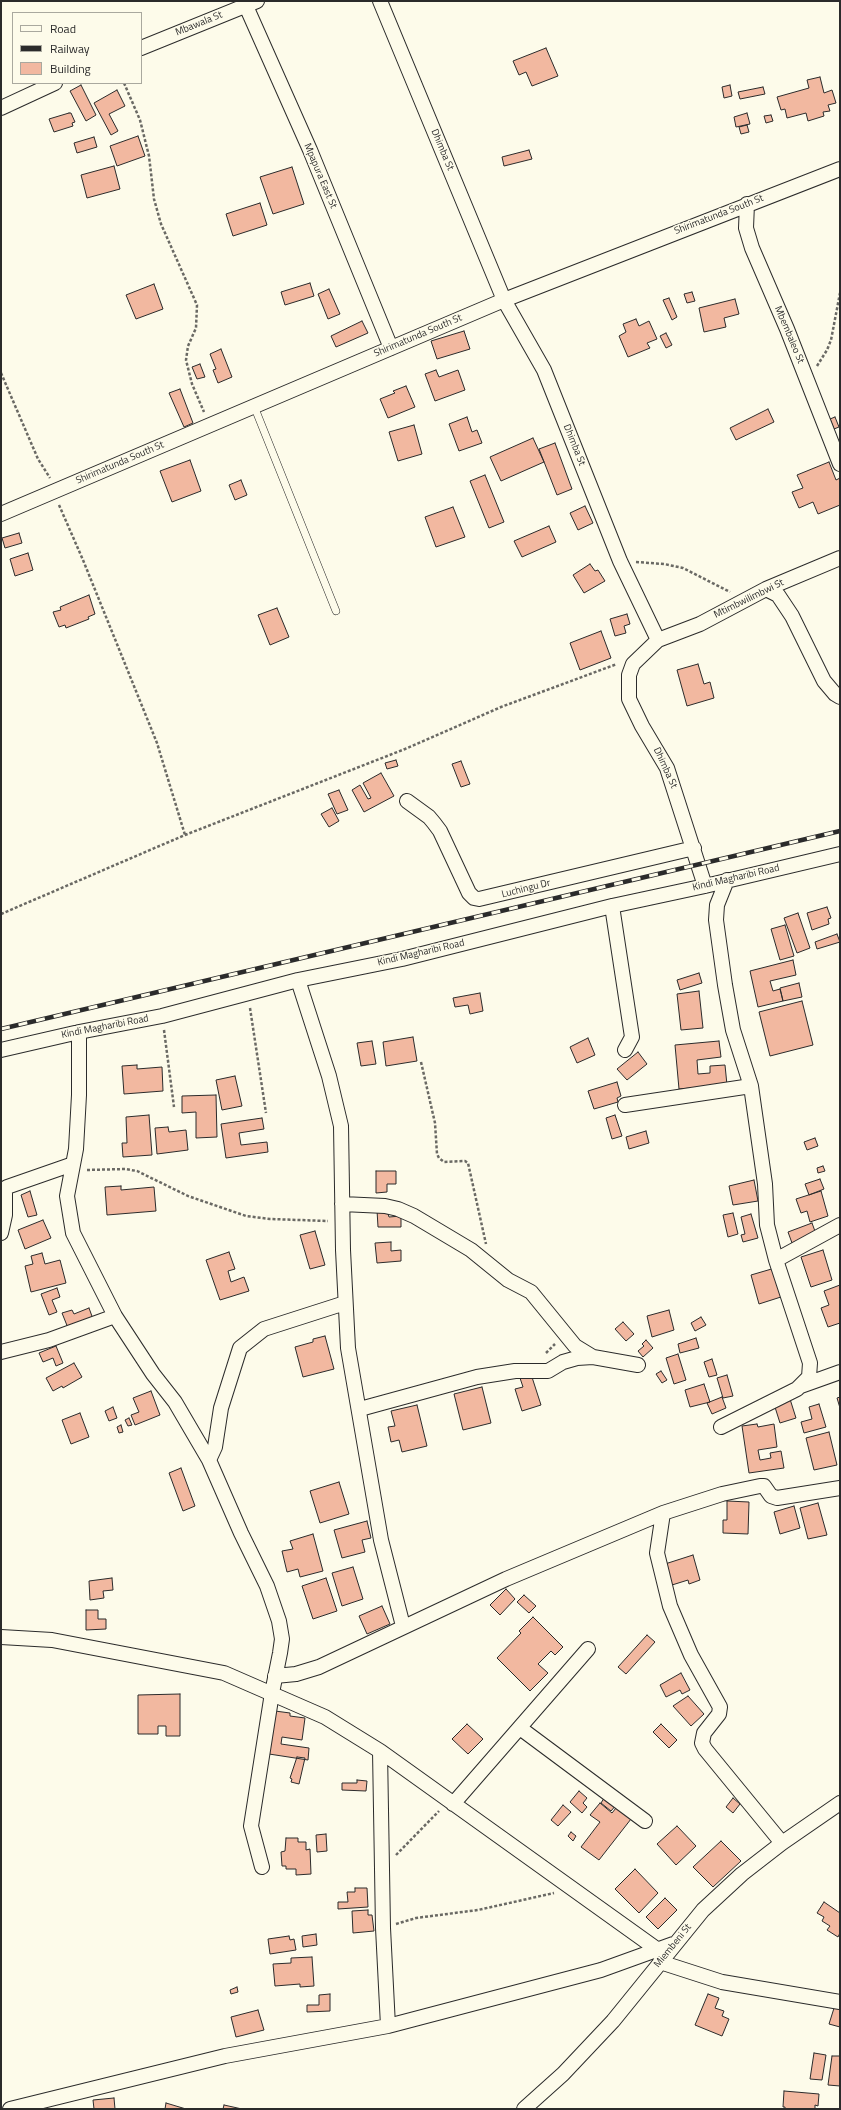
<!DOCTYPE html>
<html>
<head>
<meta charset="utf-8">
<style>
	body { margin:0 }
	#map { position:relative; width:841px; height:2110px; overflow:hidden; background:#fdfbea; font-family:"Titillium Web",sans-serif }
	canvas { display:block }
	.frame { position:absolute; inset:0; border:2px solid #2b2b2b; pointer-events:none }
	.legend { position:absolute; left:12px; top:12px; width:130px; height:72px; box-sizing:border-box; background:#fdfbea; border:1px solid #a9a89e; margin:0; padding:5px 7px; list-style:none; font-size:12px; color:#2b2b2b }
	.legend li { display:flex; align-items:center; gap:8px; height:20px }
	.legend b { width:20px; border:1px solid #a9a89e }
</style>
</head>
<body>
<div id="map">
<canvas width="841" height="2110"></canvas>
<div class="frame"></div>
<ul class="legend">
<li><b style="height:5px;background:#fdfbea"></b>Road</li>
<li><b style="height:5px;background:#2b2b2b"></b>Railway</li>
<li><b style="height:11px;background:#f2b8a0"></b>Building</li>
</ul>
</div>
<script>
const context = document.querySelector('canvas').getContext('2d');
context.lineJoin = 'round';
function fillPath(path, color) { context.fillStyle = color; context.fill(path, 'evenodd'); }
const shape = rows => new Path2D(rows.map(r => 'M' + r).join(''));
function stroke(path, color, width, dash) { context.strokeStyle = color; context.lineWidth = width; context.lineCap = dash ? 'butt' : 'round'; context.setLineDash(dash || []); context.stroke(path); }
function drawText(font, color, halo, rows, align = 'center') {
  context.font = font + ' "Titillium Web",sans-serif'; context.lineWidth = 3; context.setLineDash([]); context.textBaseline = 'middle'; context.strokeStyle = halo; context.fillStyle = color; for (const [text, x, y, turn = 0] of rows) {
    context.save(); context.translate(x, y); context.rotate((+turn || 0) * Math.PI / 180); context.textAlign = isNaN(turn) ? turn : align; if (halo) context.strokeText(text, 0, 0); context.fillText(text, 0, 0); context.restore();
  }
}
const building = shape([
	[546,48,558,76,532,86,526,72,519,75,513,61,546,48],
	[820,77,824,93,832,90,836,103,828,105,830,111,823,112,824,116,808,121,806,113,787,118,785,109,781,110,777,97,809,88,807,80,820,77],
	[81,85,96,115,86,121,70,91,81,85],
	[730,85,732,96,724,98,722,87,730,85],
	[763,87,765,94,740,99,738,92,763,87],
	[117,90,125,106,109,114,118,131,111,135,94,103,117,90],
	[69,113,71,113,75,122,72,123,73,126,54,132,49,119,69,113],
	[747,113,750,124,736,127,734,117,747,113],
	[771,115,773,121,766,123,764,116,771,115],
	[747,125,749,132,741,134,739,127,747,125],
	[138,136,145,156,117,166,110,146,138,136],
	[94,137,97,147,77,153,74,143,94,137],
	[529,150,532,159,504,166,502,157,529,150],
	[114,166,120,189,87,198,81,175,114,166],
	[292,167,304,204,273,214,260,177,292,167],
	[260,203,267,225,233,236,226,214,260,203],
	[310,283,314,296,285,305,281,292,310,283],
	[154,284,163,309,136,319,126,295,154,284],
	[329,289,340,314,328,319,318,294,329,289],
	[692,292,695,301,687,303,684,294,692,292],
	[669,298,677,317,672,320,663,300,669,298],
	[735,299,739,314,724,318,726,327,704,332,699,308,735,299],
	[636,319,639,326,649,321,657,339,647,343,650,348,628,357,619,336,626,332,623,324,636,319],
	[362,321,368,333,336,347,331,336,362,321],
	[464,331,470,349,437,359,431,341,464,331],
	[666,333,672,345,666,348,660,336,666,333],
	[221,349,232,377,218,383,213,370,216,369,210,354,221,349],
	[200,364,205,377,197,379,192,367,200,364],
	[436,370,439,377,458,370,465,390,435,401,425,374,436,370],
	[406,386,415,407,388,418,380,399,395,393,393,391,406,386],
	[180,389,193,423,184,427,169,393,180,389],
	[768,409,774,422,736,440,730,428,768,409],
	[467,417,472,432,477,430,482,443,459,451,449,424,467,417],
	[835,417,839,427,834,429,830,419,835,417],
	[414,425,422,454,398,461,389,432,414,425],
	[533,438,544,462,501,481,490,457,533,438],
	[555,443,572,489,557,495,539,449,555,443],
	[190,460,201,491,172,502,160,471,190,460],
	[829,462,836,480,840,478,840,505,818,514,813,502,799,508,792,492,803,488,797,475,829,462],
	[485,475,504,522,489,528,470,481,485,475],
	[241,480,247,495,235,500,229,485,241,480],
	[585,506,593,523,578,530,570,513,585,506],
	[453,507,465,537,436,547,425,517,453,507],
	[549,526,556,542,522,557,514,541,549,526],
	[19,533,22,543,5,548,2,538,19,533],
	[28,553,33,570,15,576,10,559,28,553],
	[590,564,595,571,598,570,605,581,584,593,573,575,590,564],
	[89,595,95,614,88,617,89,619,66,628,65,625,59,627,53,612,61,610,60,607,89,595],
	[277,608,289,637,270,645,258,615,277,608],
	[627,614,630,624,624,626,626,633,615,636,610,619,627,614],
	[601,631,611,658,580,670,570,643,601,631],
	[698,664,704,684,710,682,714,698,687,706,677,670,698,664],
	[396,760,398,766,387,769,385,763,396,760],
	[461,761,470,784,461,787,452,764,461,761],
	[381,773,394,796,364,812,352,790,360,785,368,799,371,798,363,783,381,773],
	[339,790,348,810,337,814,328,794,339,790],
	[332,808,339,821,329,827,321,814,332,808],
	[827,907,831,918,828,919,829,924,812,930,807,913,827,907],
	[798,913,810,948,797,953,784,918,798,913],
	[785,925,794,956,780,960,771,929,785,925],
	[837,934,840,942,817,949,815,942,837,934],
	[793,960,796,975,770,981,773,991,780,989,783,1001,758,1007,750,971,793,960],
	[699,973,702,983,680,990,677,980,699,973],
	[799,983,802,997,783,1001,780,988,799,983],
	[699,991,703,1028,681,1030,677,994,699,991],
	[480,993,483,1011,470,1014,468,1005,455,1007,453,998,480,993],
	[802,1001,813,1045,770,1056,759,1012,802,1001],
	[413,1037,417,1061,386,1066,383,1042,413,1037],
	[588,1038,595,1055,577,1063,570,1047,588,1038],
	[372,1041,376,1064,361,1066,357,1043,372,1041],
	[719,1041,721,1057,697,1060,698,1074,710,1073,710,1066,725,1065,727,1085,679,1089,675,1045,719,1041],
	[638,1052,647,1064,627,1080,617,1069,638,1052],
	[137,1065,137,1069,162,1067,163,1091,124,1094,122,1066,137,1065],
	[235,1076,242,1106,222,1110,216,1080,235,1076],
	[617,1082,621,1096,617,1098,618,1102,594,1109,588,1091,617,1082],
	[216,1095,217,1137,196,1138,196,1112,182,1113,182,1096,216,1095],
	[149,1115,152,1155,123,1157,122,1143,127,1143,126,1117,149,1115],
	[615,1115,622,1136,612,1139,606,1118,615,1115],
	[262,1118,264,1129,239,1133,241,1145,267,1142,268,1152,226,1158,221,1124,262,1118],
	[168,1127,169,1132,186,1130,188,1150,157,1154,155,1128,168,1127],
	[646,1131,649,1143,629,1149,626,1137,646,1131],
	[815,1138,818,1146,807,1150,804,1142,815,1138],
	[823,1166,825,1171,818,1173,817,1168,823,1166],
	[376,1171,396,1171,396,1184,387,1184,387,1192,376,1193,376,1171],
	[820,1179,824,1189,809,1195,805,1184,820,1179],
	[754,1180,758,1201,733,1205,729,1186,754,1180],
	[121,1186,121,1190,154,1187,156,1211,107,1215,105,1187,121,1186],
	[30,1191,37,1215,28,1217,21,1195,30,1191],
	[821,1191,828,1216,810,1222,807,1211,801,1213,796,1199,821,1191],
	[377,1210,387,1210,389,1217,401,1216,401,1227,378,1227,377,1210],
	[733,1213,738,1234,728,1237,723,1215,733,1213],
	[751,1214,758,1238,743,1242,741,1235,745,1234,741,1217,751,1214],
	[43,1220,51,1238,25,1249,18,1230,43,1220],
	[812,1223,816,1234,792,1243,788,1232,812,1223],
	[315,1231,325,1265,310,1269,300,1235,315,1231],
	[391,1242,391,1251,401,1250,401,1261,377,1263,375,1243,391,1242],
	[823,1250,832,1280,811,1287,801,1257,823,1250],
	[229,1252,235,1269,228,1271,231,1282,244,1277,249,1291,220,1300,206,1260,229,1252],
	[42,1253,45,1264,60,1260,66,1283,31,1292,25,1266,33,1264,31,1256,42,1253],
	[775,1268,784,1296,759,1304,751,1275,775,1268],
	[840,1285,840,1323,828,1327,821,1308,829,1305,824,1291,840,1285],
	[57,1288,60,1297,52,1300,57,1312,49,1315,41,1294,57,1288],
	[89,1308,93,1319,68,1328,62,1313,72,1310,74,1314,89,1308],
	[669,1310,674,1330,652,1337,647,1316,669,1310],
	[701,1317,706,1325,695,1331,691,1323,701,1317],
	[623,1322,634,1334,626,1341,615,1329,623,1322],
	[325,1336,334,1369,303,1377,295,1347,313,1342,313,1339,325,1336],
	[696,1338,699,1348,680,1353,678,1344,696,1338],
	[646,1340,653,1348,643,1357,638,1351,644,1346,642,1344,646,1340],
	[56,1346,63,1363,56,1366,53,1358,43,1362,39,1353,56,1346],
	[678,1354,686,1380,674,1384,666,1358,678,1354],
	[712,1359,717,1375,709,1377,704,1362,712,1359],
	[74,1363,82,1377,63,1388,62,1386,53,1391,46,1378,74,1363],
	[530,1371,541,1405,522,1411,515,1389,523,1387,519,1375,530,1371],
	[661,1371,667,1380,662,1383,656,1374,661,1371],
	[727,1375,733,1396,723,1398,717,1378,727,1375],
	[704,1384,710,1402,690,1407,685,1390,704,1384],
	[482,1387,491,1423,463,1430,454,1394,482,1387],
	[151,1391,160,1415,135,1425,131,1415,139,1412,133,1398,151,1391],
	[722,1397,726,1408,712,1414,707,1403,722,1397],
	[840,1397,840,1408,837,1398,840,1397],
	[790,1399,796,1418,780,1423,774,1404,790,1399],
	[819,1404,826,1427,804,1433,801,1422,812,1419,809,1407,819,1404],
	[417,1405,427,1446,402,1452,399,1440,391,1442,388,1427,395,1426,391,1411,417,1405],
	[113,1407,117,1418,109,1421,105,1411,113,1407],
	[80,1413,89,1437,71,1444,62,1420,80,1413],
	[129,1418,132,1425,128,1426,125,1420,129,1418],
	[757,1424,758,1427,774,1424,777,1447,758,1450,760,1460,771,1458,770,1453,781,1451,784,1468,749,1473,742,1426,757,1424],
	[121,1425,123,1432,119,1433,117,1427,121,1425],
	[829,1432,837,1465,814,1470,806,1438,829,1432],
	[181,1468,195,1506,183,1511,169,1473,181,1468],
	[339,1482,349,1514,320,1523,310,1491,339,1482],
	[727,1501,749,1502,748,1534,723,1533,723,1520,727,1520,727,1501],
	[818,1503,827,1535,808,1539,800,1508,818,1503],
	[794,1506,800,1528,780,1534,774,1512,794,1506],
	[367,1521,371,1538,362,1540,365,1552,342,1558,334,1530,367,1521],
	[313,1534,323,1571,300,1577,298,1569,287,1572,282,1551,293,1549,290,1541,313,1534],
	[693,1555,700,1580,689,1584,688,1580,672,1585,665,1564,693,1555],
	[353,1567,363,1599,342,1606,332,1573,353,1567],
	[112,1578,113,1590,103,1591,104,1598,90,1600,89,1581,112,1578],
	[326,1578,337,1611,313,1619,302,1586,326,1578],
	[506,1589,515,1599,500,1615,490,1605,506,1589],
	[524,1595,536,1606,529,1613,517,1602,524,1595],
	[382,1606,390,1624,367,1634,359,1616,382,1606],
	[86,1610,98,1610,98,1619,106,1619,106,1629,86,1630,86,1610],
	[533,1617,563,1647,555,1655,551,1651,538,1664,548,1673,530,1691,497,1658,521,1633,519,1631,533,1617],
	[647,1635,655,1642,626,1674,618,1667,647,1635],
	[681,1673,690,1690,682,1694,680,1690,666,1697,660,1685,681,1673],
	[180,1694,180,1736,166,1736,166,1726,158,1726,158,1734,138,1734,138,1695,180,1694],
	[688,1696,704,1714,691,1726,673,1706,688,1696],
	[275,1711,290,1713,290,1716,305,1718,302,1740,282,1737,281,1744,309,1748,308,1760,269,1754,275,1711],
	[467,1724,483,1739,468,1754,452,1739,467,1724],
	[661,1724,677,1740,669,1748,653,1732,661,1724],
	[297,1757,305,1758,299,1784,291,1782,292,1779,290,1778,297,1757],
	[357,1780,367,1781,366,1791,342,1790,342,1783,357,1783,357,1780],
	[579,1791,587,1798,583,1803,587,1807,582,1813,570,1802,579,1791],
	[606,1795,617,1804,611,1811,601,1803,606,1795],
	[733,1798,740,1804,733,1813,726,1807,733,1798],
	[600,1803,612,1813,616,1808,631,1819,599,1860,581,1847,600,1822,590,1815,600,1803],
	[563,1805,571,1812,558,1826,551,1820,563,1805],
	[677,1826,696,1846,676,1865,657,1844,677,1826],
	[571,1832,576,1836,573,1841,568,1836,571,1832],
	[326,1834,327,1851,317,1852,316,1835,326,1834],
	[286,1838,298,1838,298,1842,306,1842,306,1850,310,1849,311,1874,296,1875,296,1869,286,1869,286,1866,282,1866,281,1852,285,1851,286,1838],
	[721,1841,741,1861,713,1887,693,1867,721,1841],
	[635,1869,658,1893,639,1913,615,1889,635,1869],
	[355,1888,367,1888,368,1907,338,1909,338,1902,348,1902,347,1892,355,1892,355,1888],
	[665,1898,677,1910,658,1929,646,1917,665,1898],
	[824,1902,840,1913,840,1933,838,1937,827,1930,830,1926,822,1921,824,1917,817,1913,824,1902],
	[368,1910,368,1915,372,1915,374,1931,353,1933,352,1911,368,1910],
	[316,1934,317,1945,303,1947,302,1936,316,1934],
	[289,1936,290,1940,294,1939,296,1950,270,1954,268,1939,289,1936],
	[312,1957,314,1986,300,1987,300,1984,275,1986,273,1964,291,1963,291,1958,312,1957],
	[237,1987,238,1992,231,1994,230,1990,237,1987],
	[330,1994,330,2011,307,2012,307,2005,319,2005,319,1995,330,1994],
	[708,1994,719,1998,715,2008,724,2011,722,2016,729,2019,722,2036,695,2025,708,1994],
	[835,2005,840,2007,840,2027,829,2024,835,2005],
	[258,2010,264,2030,236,2037,231,2017,258,2010],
	[814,2053,826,2055,822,2080,810,2079,814,2053],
	[832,2056,840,2056,840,2086,828,2085,832,2056],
	[784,2091,819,2094,818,2106,815,2105,815,2109,785,2109,785,2107,783,2107,784,2091],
	[114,2098,115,2109,94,2109,93,2100,114,2098],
	[166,2103,186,2109,165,2109,166,2103],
	[224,2105,242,2109,223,2109,224,2105]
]);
const path = shape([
	[124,83,140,120,149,156,154,199,161,224,197,305,196,328,188,346,186,360,192,384,204,412],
	[817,366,827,350,831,340,840,293],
	[1,373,38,459,50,478],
	[59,505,83,560,157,743,185,835],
	[636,562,664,564,683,568,730,592],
	[1,914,185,835,405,749,501,707,617,664],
	[250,1008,266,1113],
	[164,1030,174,1107],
	[421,1062,435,1123,437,1154,439,1158,444,1162,465,1161,468,1163,486,1244],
	[87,1170,125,1169,137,1171,188,1196,246,1216,270,1219,328,1221],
	[546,1353,555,1344],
	[396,1855,439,1811],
	[396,1924,416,1918,478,1910,554,1893]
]);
const lane = shape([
	[254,406,336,611]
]);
const street = shape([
	[380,1,504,300,544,370,620,561,658,640,633,664,629,675,629,699,642,726,667,768,705,886],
	[246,6,310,150,391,348],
	[141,48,257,1],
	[1,108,55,83],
	[747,204,746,228,752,248,787,329,840,464],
	[1,514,504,300,840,169],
	[766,589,778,595,792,616,824,681,835,694,840,697],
	[658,640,700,624,766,589,840,558],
	[407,801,429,817,434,823,440,831,469,893,474,898,479,899,694,848],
	[612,906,632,1037,625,1050],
	[298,980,329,1076,341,1126,343,1250,348,1348,381,1540,403,1626],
	[79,1032,79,1095,76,1149,67,1196,73,1233,115,1316,153,1374,175,1402,209,1460,241,1533,267,1586,279,1621,282,1639,280,1653,272,1693,251,1826,262,1867],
	[1,1050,79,1032,162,1016,298,980,402,959,612,906,705,886,840,854],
	[625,1105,751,1086],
	[342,1204,385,1206,398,1209,414,1216,471,1250,508,1280,531,1292,575,1346,593,1357],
	[1,1233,5,1215,5,1189,7,1187,73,1164],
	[776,1260,840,1225],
	[1,1352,49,1340,115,1316],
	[801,1386,840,1372],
	[360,1409,477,1377,515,1371,548,1371,563,1362,577,1358,593,1357,638,1365],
	[721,1427,797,1389,809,1377,810,1363,776,1260,767,1225,765,1184,751,1086,733,1030,725,985,716,920,717,905,727,880],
	[209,1460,215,1447,221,1408,240,1348,264,1329,345,1303],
	[663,1513,657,1553,670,1606,691,1655,720,1707,719,1714,704,1733,702,1743,705,1749,782,1843],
	[1,1637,52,1640,224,1673,325,1717,380,1751,658,1950],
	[275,1676,296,1674,319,1667,506,1579,663,1513,722,1494,760,1486,764,1486,771,1496,777,1498,840,1488],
	[520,1728,645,1821],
	[380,1751,383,1928,388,2026],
	[453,1804,588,1649],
	[660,1962,722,1982,840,2002],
	[10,2109,225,2056,388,2026,601,1970,673,1944],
	[524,2109,563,2074,613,2021,703,1910,742,1874,782,1843,840,1803]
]);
const rail = shape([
	[1,1029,840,831]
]);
const streetNames = [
	["Mbawala St",199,24,-22],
	["Dhimba St",442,150,67],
	["Mpapura East St",320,176,67],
	["Shirimatunda South St",719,215,-21],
	["Mbembaleo St",789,335,67],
	["Shirimatunda South St",418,336,-23],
	["Dhimba St",574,445,68],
	["Shirimatunda South St",120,463,-23],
	["Mtimbwilimbwi St",749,599,-26],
	["Dhimba St",665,768,65],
	["Kindi Magharibi Road",736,878,-13],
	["Luchingu Dr",526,889,-14],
	["Kindi Magharibi Road",421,953,-13],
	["Kindi Magharibi Road",105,1027,-11],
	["Miembeni St",673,1946,-51]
];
fillPath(building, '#f2b8a0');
stroke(building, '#2b2b2b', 1);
stroke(lane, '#2b2b2b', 8);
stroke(street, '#2b2b2b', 16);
stroke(path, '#6a6964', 2.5, [3, 2]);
stroke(lane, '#fdfbea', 7);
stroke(street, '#fdfbea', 14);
stroke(rail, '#2b2b2b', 4.5);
stroke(rail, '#fdfbea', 3, [9]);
drawText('10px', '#2b2b2b', '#fdfbea', streetNames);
</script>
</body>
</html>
